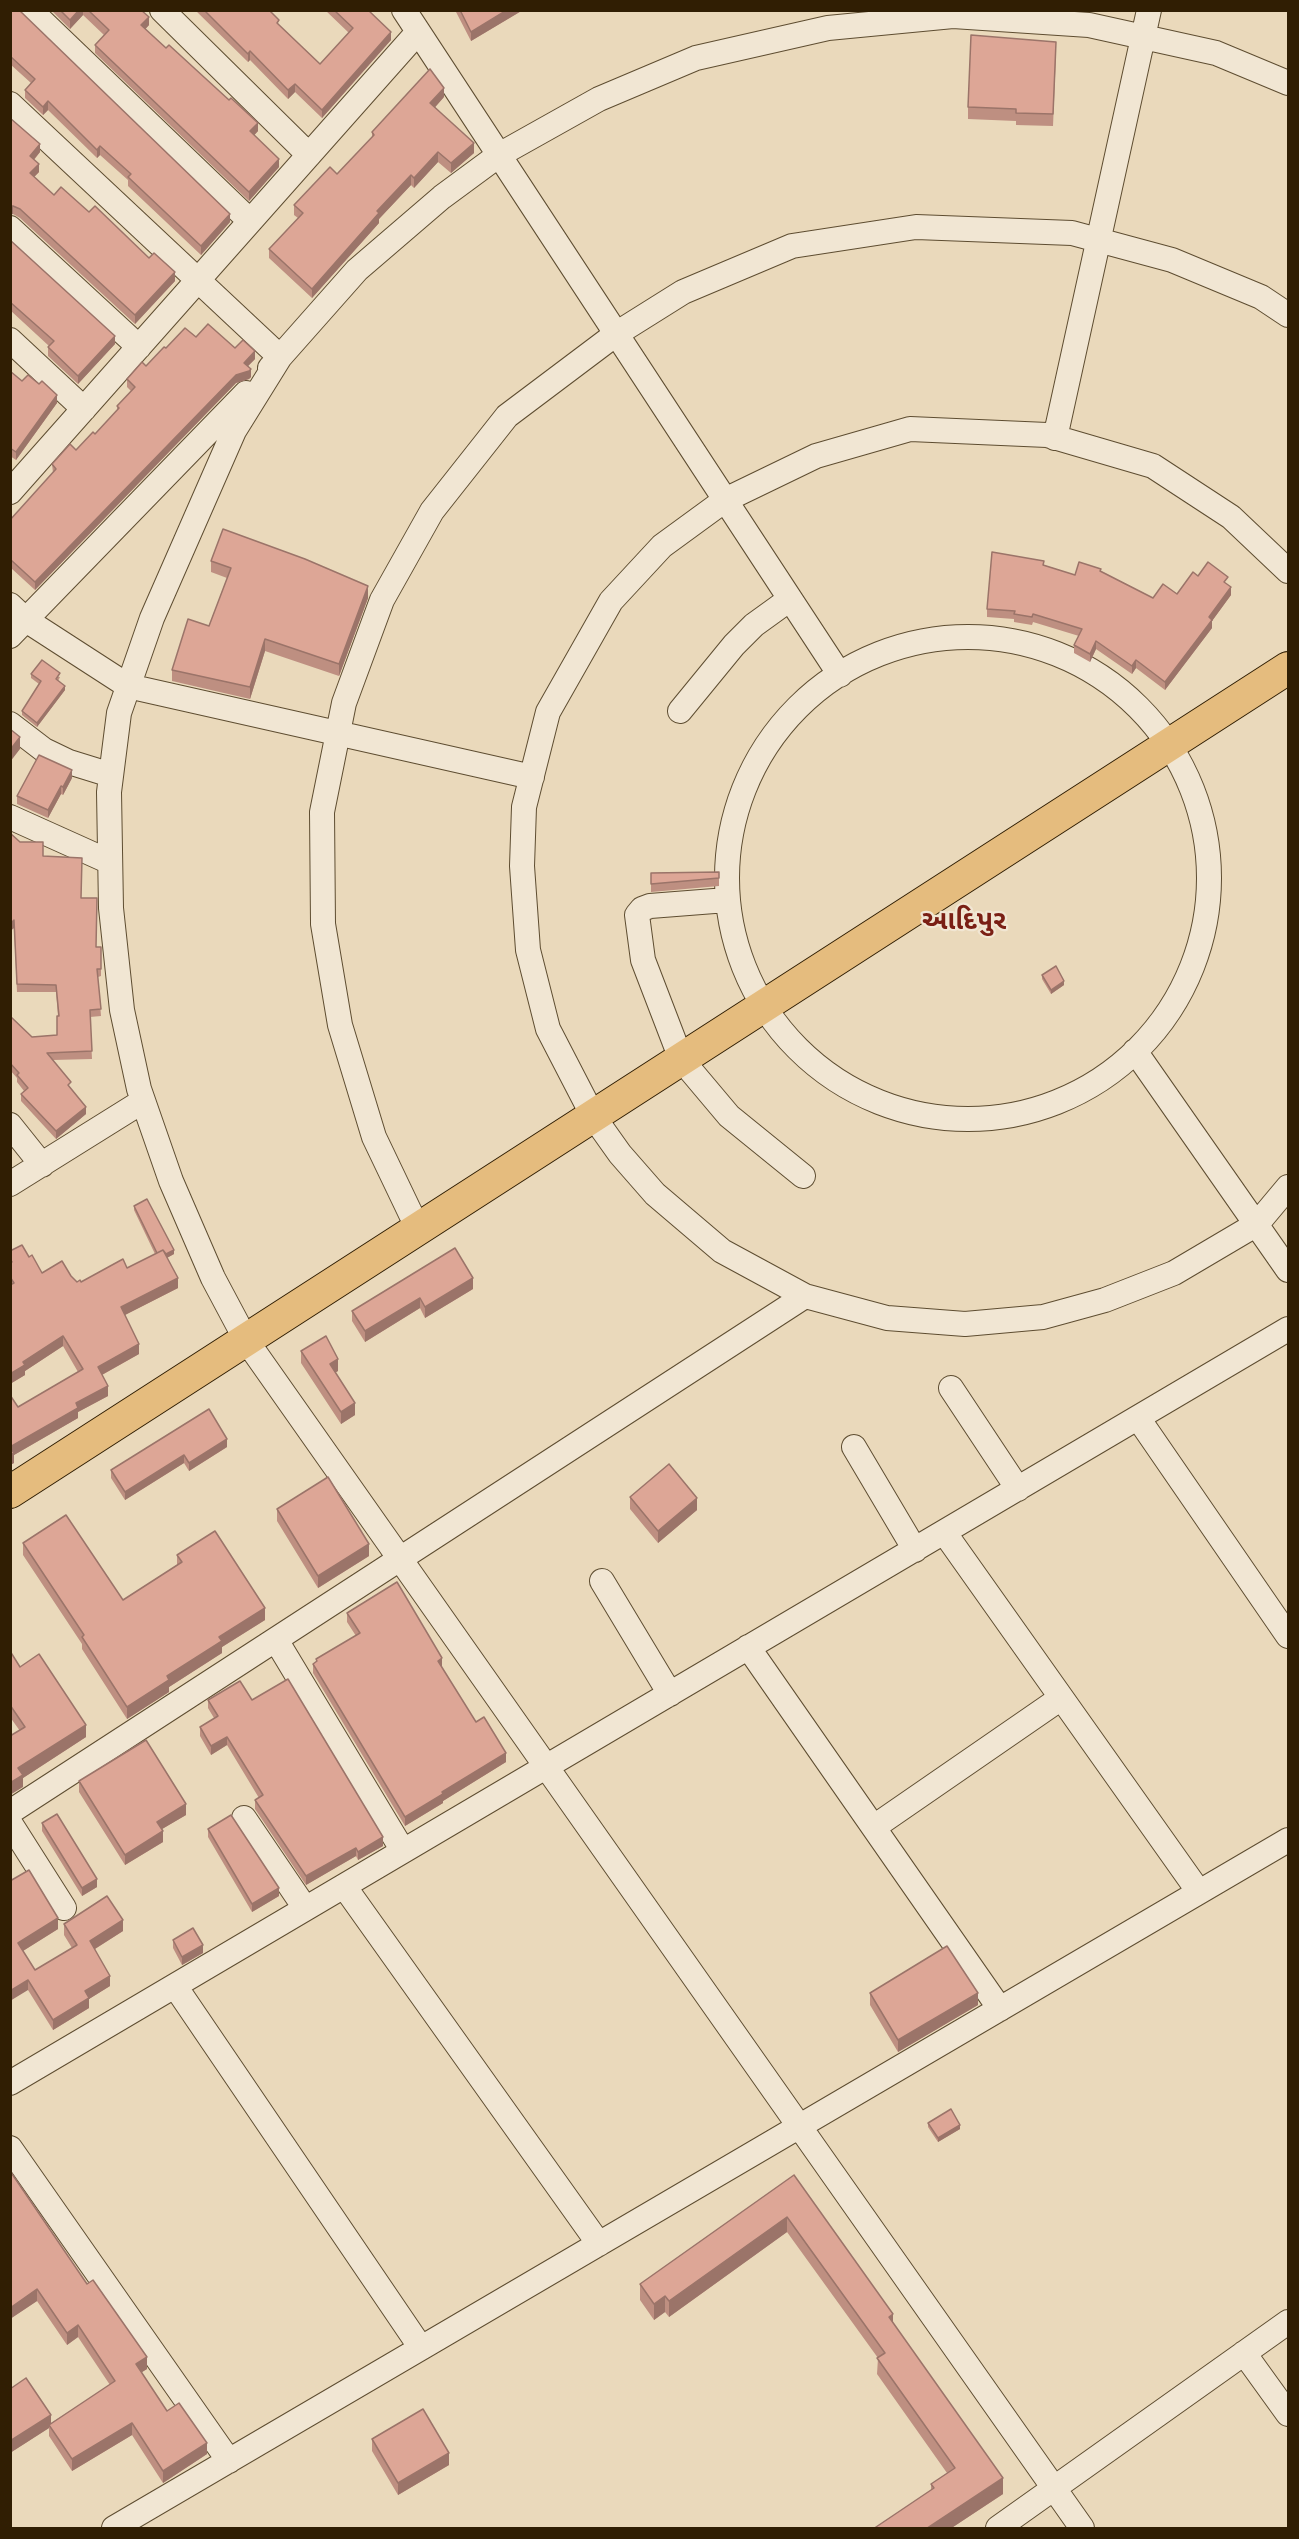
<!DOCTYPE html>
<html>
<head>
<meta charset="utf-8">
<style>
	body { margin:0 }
	#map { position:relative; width:1299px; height:2539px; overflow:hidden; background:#ead9bb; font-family:"IM FELL Great Primer",serif }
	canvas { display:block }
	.frame { position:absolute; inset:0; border:12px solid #301e03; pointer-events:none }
</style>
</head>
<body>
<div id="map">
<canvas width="1299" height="2539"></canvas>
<div class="frame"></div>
</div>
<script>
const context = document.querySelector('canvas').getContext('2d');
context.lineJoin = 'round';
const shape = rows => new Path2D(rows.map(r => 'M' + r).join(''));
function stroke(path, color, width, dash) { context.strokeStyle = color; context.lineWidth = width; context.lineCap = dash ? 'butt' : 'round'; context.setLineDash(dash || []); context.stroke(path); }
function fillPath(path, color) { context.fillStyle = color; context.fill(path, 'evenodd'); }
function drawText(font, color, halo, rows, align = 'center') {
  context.font = font + ' "IM FELL Great Primer","Noto Sans Gujarati",serif'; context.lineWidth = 4.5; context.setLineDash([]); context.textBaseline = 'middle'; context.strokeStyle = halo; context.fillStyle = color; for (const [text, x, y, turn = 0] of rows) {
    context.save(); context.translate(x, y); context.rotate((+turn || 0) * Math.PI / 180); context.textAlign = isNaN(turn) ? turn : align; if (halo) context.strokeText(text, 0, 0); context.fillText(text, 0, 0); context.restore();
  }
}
const minor = shape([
	[30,10,250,221],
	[162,10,309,155],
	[404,10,840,675],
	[10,104,280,357,270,368],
	[10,228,139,347],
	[10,340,84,409],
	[1055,438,1149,10],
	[10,492,418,32],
	[1288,571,1231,517,1153,466,1047,435,910,429,816,456,725,500,662,546,611,601,548,712,524,807,522,866,528,950,548,1029,593,1116,620,1154,655,1194,722,1251,805,1296,887,1318,965,1324,1043,1317,1105,1300,1174,1273,1257,1224,1288,1187],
	[10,605,26,620,128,686,532,777],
	[10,636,246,393],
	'727 878a241 241 0 1 1 482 0a241 241 0 1 1-482 0Z',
	[680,711,734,645,754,625,790,599],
	[10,724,44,750,69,762,111,775],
	[10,817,110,862],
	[727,900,650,906,642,909,637,915,643,960,681,1059,729,1116,803,1176],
	[1135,1051,1288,1270],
	[10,1125,42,1165],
	[10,1184,143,1101],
	[418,1229,374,1137,340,1025,323,924,322,812,344,703,382,600,432,511,507,416,616,334,683,292,792,246,916,227,1072,233,1172,260,1261,297,1288,315],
	[951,1388,1018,1489],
	[1138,1418,1288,1636],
	[854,1447,915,1550],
	[944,1532,1199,1892],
	[602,1581,670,1694],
	[276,1640,403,1851],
	[748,1647,1000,2009],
	[10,1812,805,1296],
	[244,1818,305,1908],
	[10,1823,64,1908],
	[874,1827,1061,1698],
	[344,1886,599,2244],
	[175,1986,421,2348],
	[10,2083,1288,1329],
	[10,2148,229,2461],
	[1244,2353,1288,2414],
	[114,2528,1288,1840],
	[998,2528,1288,2322],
	[1082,2528,246,1340,213,1278,171,1181,139,1089,122,1010,111,908,109,792,119,713,152,618,234,431,280,357,357,270,442,197,499,155,599,99,696,58,828,28,953,16,1089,25,1216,53,1288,83]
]);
const major = shape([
	[10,1492,1288,668]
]);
const wall = shape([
	[10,10,230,222,201,255,128,186,128,180,100,155,97,158,48,110,43,115,25,98,25,90,31,83,10,64],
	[51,10,141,10,149,25,145,29,258,131,254,135,279,167,249,201,95,53,95,45,104,35,83,15,70,29],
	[195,10,269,10,279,25,320,64,349,33,325,10,373,10,370,13,391,40,322,118,295,92,288,99,250,60,248,62],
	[455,10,523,10,471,41],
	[1056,54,1053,126,1016,125,1016,121,968,119,968,107],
	[444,97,435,107,474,153,451,173,438,162,414,188,411,185,379,219,379,223,312,298,269,258,269,249,298,218,294,215,294,205,337,174,372,138,372,132],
	[10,118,40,152,34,160,39,172,34,177,54,195,89,212,149,258,175,281,135,324,20,218,13,214],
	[10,240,115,344,78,384,48,356,48,347,49,346,10,310],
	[196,337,235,348,255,359,248,366,251,377,249,379,236,383,35,590,11,568,10,520,53,473,52,464,76,450,95,434,117,411,117,406,131,391,127,387,127,379,146,366,166,348],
	[10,371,22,381,57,403,16,460,10,456],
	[211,561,368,598,339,676,265,651,250,699,172,681,172,670,209,626,227,578,211,572],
	[1044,565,1075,575,1101,571,1153,598,1177,594,1198,576,1228,585,1231,595,1212,621,1212,628,1165,690,1136,668,1132,674,1096,649,1090,662,1074,653,1074,645,1079,636,1033,622,1032,625,1014,622,1014,619,987,617,987,609],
	[31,674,60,677,58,681,65,690,37,727,22,715,22,711,39,684,31,678],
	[72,778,63,795,61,794,48,818,17,804,17,796],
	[10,833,20,842,43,856,81,898,96,947,101,947,101,976,98,977,101,1016,90,1017,92,1059,53,1060,86,1114,56,1139,21,1101,21,1094,24,1091,17,1082,17,1078,10,1070,10,1016,32,1037,57,1035,58,1016,56,992,17,992,14,928,10,931],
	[719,872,719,886,651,892,651,873],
	[1042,975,1064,985,1051,994,1042,979],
	[134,1206,174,1254,167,1258,178,1288,125,1315,139,1354,102,1375,108,1396,78,1412,78,1418,14,1455,14,1463,10,1465,18,1407,78,1372,63,1346,25,1371,25,1375,10,1384,10,1251,29,1257,42,1273,71,1276,77,1282,81,1282,127,1268,155,1254,134,1210],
	[473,1289,425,1318,420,1308,365,1342,352,1321,352,1311],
	[301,1351,338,1371,335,1372,355,1415,341,1424,301,1363],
	[227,1447,189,1471,184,1463,125,1500,111,1478,111,1470],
	[630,1497,697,1510,658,1543,630,1509],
	[277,1509,369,1556,318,1588,277,1521],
	[23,1543,123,1600,177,1565,177,1555,265,1620,222,1647,222,1653,169,1687,169,1692,127,1719,82,1649,82,1644,23,1555],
	[347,1613,442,1668,476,1722,506,1762,443,1801,443,1803,405,1826,313,1673,313,1664,316,1662,316,1659,356,1636,347,1622],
	[10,1651,20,1667,86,1737,23,1778,23,1787,20,1731,10,1717],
	[208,1700,252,1700,383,1846,358,1860,356,1856,306,1885,255,1809,255,1800,259,1798,227,1745,211,1755,200,1736,200,1727,214,1718,208,1708],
	[79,1781,186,1815,162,1829,163,1842,125,1865,79,1792],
	[42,1823,97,1887,82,1896,42,1831],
	[208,1829,279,1896,252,1912,208,1837],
	[10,1881,58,1929,23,1951,35,1970,72,1948,64,1935,64,1924,123,1931,95,1949,110,1986,89,1999,89,2008,53,2030,28,1990],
	[173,1940,203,1953,182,1965,173,1948],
	[870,1993,978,2005,898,2052,870,2005],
	[928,2123,960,2129,938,2142,928,2127],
	[10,2171,87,2284,147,2369,141,2372,167,2411,207,2454,163,2483,132,2435,72,2471,49,2436,49,2428,10,2453,10,2389,51,2423,110,2385,78,2337,67,2345,37,2301,10,2319],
	[794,2175,893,2323,1003,2494,950,2529,873,2529,931,2490,931,2484,947,2473,877,2374,878,2358,787,2232,669,2317,665,2312,654,2320,640,2300,640,2284],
	[372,2439,449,2465,398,2495,372,2451]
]);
const shadedWall = shape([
	[79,10,83,10,83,15,70,29,70,20],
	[507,10,523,10,471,41,471,32],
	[149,17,149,25,141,34,141,25],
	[391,32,391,40,322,118,322,110],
	[250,51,250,60,248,62,248,54],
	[295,84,295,92,288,99,288,90],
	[444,88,444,97,430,113,430,103],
	[48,101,48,110,43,115,43,107],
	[258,123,258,131,250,140,250,131],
	[474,143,474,153,451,173,451,163],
	[40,144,40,152,30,164,30,156],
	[100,146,100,155,97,158,97,150],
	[438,152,438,162,414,188,414,178],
	[279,159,279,167,249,201,249,192],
	[39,164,39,172,30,181,30,173],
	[411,175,411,185,379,219,379,223,312,298,312,289,377,211],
	[10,206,13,206,13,214,10,215],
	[230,214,230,222,201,255,201,246],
	[175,272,175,281,135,324,135,315],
	[115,336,115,344,78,384,78,376],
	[255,351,255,359,244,370,244,363],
	[251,369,251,377,249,379,236,383,35,590,35,582,236,375],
	[57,395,57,403,16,460,16,452],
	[368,586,368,598,339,676,339,664],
	[1231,587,1231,595,1212,621,1212,628,1165,690,1165,682,1209,617],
	[265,639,265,651,250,699,250,687],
	[1096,641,1096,649,1090,662,1090,654],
	[1136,660,1136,668,1132,674,1132,666],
	[65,686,65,690,37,727,37,723],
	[20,737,20,749,10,762,10,750],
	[72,770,72,778,63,795,63,787],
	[61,786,61,794,48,818,48,810],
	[14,920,14,928,10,931,10,924],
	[1064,981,1064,985,1051,994,1051,990],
	[86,1107,86,1114,56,1139,56,1131],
	[174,1250,174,1254,159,1262,159,1257],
	[178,1278,178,1288,121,1317,121,1307],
	[473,1278,473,1289,425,1318,425,1307],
	[420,1298,420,1308,365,1342,365,1331],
	[63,1336,63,1346,25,1371,25,1375,10,1384,10,1374,23,1362],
	[139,1344,139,1354,98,1377,98,1367],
	[338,1359,338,1371,330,1376,330,1364],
	[108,1386,108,1396,78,1412,78,1418,14,1455,14,1463,10,1465,10,1447,76,1403],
	[355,1403,355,1415,341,1424,341,1412],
	[227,1439,227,1447,189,1471,189,1463],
	[184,1455,184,1463,125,1500,125,1492],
	[697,1498,697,1510,658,1543,658,1531],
	[369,1544,369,1556,318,1588,318,1576],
	[265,1608,265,1620,222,1647,222,1653,169,1687,169,1692,127,1719,127,1707,219,1637],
	[442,1658,442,1668,438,1671,438,1661],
	[86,1725,86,1737,23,1778,23,1787,10,1795,10,1783,18,1768],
	[227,1737,227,1745,211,1755,211,1746],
	[506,1753,506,1762,443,1801,443,1803,405,1826,405,1817,442,1792],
	[186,1804,186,1815,157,1832,157,1822],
	[163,1831,163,1842,125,1865,125,1855],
	[383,1837,383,1846,358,1860,358,1852],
	[356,1848,356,1856,306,1885,306,1876],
	[97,1879,97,1887,82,1896,82,1888],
	[279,1888,279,1896,252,1912,252,1904],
	[58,1918,58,1929,18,1954,18,1943],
	[123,1920,123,1931,90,1952,90,1941],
	[203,1945,203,1953,182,1965,182,1957],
	[110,1976,110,1986,89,1999,89,2008,53,2030,53,2020,85,1991],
	[28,1980,28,1990,10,2001,10,1991],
	[978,1993,978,2005,898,2052,898,2040],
	[960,2125,960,2129,938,2142,938,2138],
	[787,2217,787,2232,669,2317,669,2301],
	[37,2289,37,2301,10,2319,10,2308],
	[665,2296,665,2312,654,2320,654,2304],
	[893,2314,893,2330,889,2317],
	[78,2325,78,2337,67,2345,67,2333],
	[147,2357,147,2369,136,2376,136,2364],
	[51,2415,51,2427,49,2425,49,2428,10,2453,10,2441],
	[132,2423,132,2435,72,2471,72,2459],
	[207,2443,207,2454,163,2483,163,2471],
	[449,2453,449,2465,398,2495,398,2483],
	[1003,2478,1003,2494,950,2529,926,2529]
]);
const building = shape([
	[10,10,19,10,230,214,201,246,128,177,131,174,100,146,97,150,48,101,43,107,25,90,35,79,10,56,10,10],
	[60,10,79,10,70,20,60,10],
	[88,10,141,10,149,17,141,25,166,48,169,45,229,100,231,98,258,123,250,131,279,159,249,192,95,45,109,30,88,10],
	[204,10,269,10,279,20,277,23,320,64,353,28,334,10,368,10,391,32,322,110,295,84,288,90,250,51,248,54,204,10],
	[460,10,507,10,471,32,460,10],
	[971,35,1056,42,1053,114,1016,113,1016,109,968,107,971,35],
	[430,69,444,88,430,103,474,143,451,163,438,152,414,178,411,175,377,211,379,213,312,289,269,249,303,213,294,205,330,167,337,174,374,135,372,132,430,69],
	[10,118,40,144,30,156,39,164,30,173,54,195,61,187,89,212,95,206,149,258,154,253,175,272,135,315,20,209,13,206,10,206,10,118],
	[10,240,115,336,78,376,48,347,54,341,10,302,10,240],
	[208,324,235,348,243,340,255,351,244,363,251,369,249,371,236,375,35,582,11,560,10,561,10,520,56,469,52,464,70,444,76,450,93,432,95,434,119,408,117,406,135,387,127,379,142,362,146,366,164,347,166,348,185,328,196,337,208,324],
	[10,371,22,381,28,375,39,384,42,381,57,395,16,452,10,448,10,371],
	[223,529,305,559,368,586,339,664,265,639,250,687,172,670,188,619,209,626,231,568,211,561,223,529],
	[992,552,1044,561,1043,565,1075,575,1079,562,1101,569,1100,571,1153,598,1163,584,1177,594,1193,572,1198,576,1208,562,1228,577,1224,582,1231,587,1209,617,1212,620,1165,682,1136,660,1132,666,1096,641,1090,654,1074,645,1082,629,1033,614,1032,617,1014,614,1015,611,987,609,992,552],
	[42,660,60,673,56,679,65,686,37,723,22,711,41,681,31,674,42,660],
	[10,729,20,737,10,750,10,729],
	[39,755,72,770,63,787,61,786,48,810,17,796,39,755],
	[10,833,20,842,43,842,43,856,82,858,81,898,97,898,96,947,101,947,101,969,97,969,101,1009,90,1010,92,1051,47,1053,71,1082,68,1085,86,1107,56,1131,21,1094,28,1088,17,1075,19,1073,10,1063,10,1016,32,1037,57,1035,57,1016,59,1016,56,985,17,984,14,920,10,924,10,833],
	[719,872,719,878,651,884,651,873,719,872],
	[1056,966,1064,981,1051,990,1042,975,1056,966],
	[147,1199,174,1250,166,1254,163,1250,157,1253,134,1206,147,1199],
	[22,1245,29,1257,32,1255,42,1273,62,1261,71,1276,77,1282,80,1280,81,1282,123,1259,127,1268,163,1250,178,1278,121,1307,139,1344,98,1367,108,1386,76,1403,78,1408,10,1447,10,1395,18,1407,83,1369,63,1336,23,1362,25,1365,10,1374,10,1285,14,1283,10,1277,10,1262,12,1262,10,1259,10,1251,22,1245],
	[455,1248,473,1278,425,1307,420,1298,365,1331,352,1311,455,1248],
	[326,1336,338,1359,330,1364,355,1403,341,1412,301,1351,326,1336],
	[209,1409,227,1439,189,1463,184,1455,125,1492,111,1470,209,1409],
	[10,1447,14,1453,10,1455,10,1447],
	[669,1464,697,1498,658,1531,630,1497,669,1464],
	[328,1477,369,1544,318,1576,277,1509,328,1477],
	[66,1515,123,1600,182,1562,177,1555,215,1531,265,1608,219,1637,222,1641,167,1676,169,1680,127,1707,82,1637,84,1635,23,1543,66,1515],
	[397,1582,442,1658,438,1661,476,1722,484,1717,506,1753,442,1792,443,1794,405,1817,313,1664,317,1661,316,1659,360,1633,347,1613,397,1582],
	[10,1651,20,1667,39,1654,86,1725,18,1768,23,1775,10,1783,10,1736,25,1727,10,1705,10,1651],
	[288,1679,383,1837,358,1852,356,1848,306,1876,255,1800,263,1795,227,1737,211,1746,200,1727,218,1716,208,1700,240,1681,252,1700,288,1679],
	[146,1740,186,1804,157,1822,163,1831,125,1855,79,1781,146,1740],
	[57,1814,97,1879,82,1888,42,1823,57,1814],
	[231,1815,279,1888,252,1904,208,1829,231,1815],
	[29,1870,58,1918,18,1943,35,1970,77,1945,64,1924,107,1896,123,1920,90,1941,110,1976,85,1991,89,1998,53,2020,28,1980,10,1991,10,1881,29,1870],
	[193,1928,203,1945,182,1957,173,1940,193,1928],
	[947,1946,978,1993,898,2040,870,1993,947,1946],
	[951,2109,960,2125,938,2138,928,2123,951,2109],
	[10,2171,87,2284,93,2280,147,2357,136,2364,167,2411,179,2403,207,2443,163,2471,132,2423,72,2459,49,2425,115,2381,78,2325,67,2333,37,2289,10,2308,10,2171],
	[794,2175,893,2314,889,2317,1003,2478,926,2529,873,2529,934,2488,931,2484,955,2468,877,2358,885,2353,787,2217,669,2301,665,2296,654,2304,640,2284,794,2175],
	[26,2378,51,2415,10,2441,10,2389,26,2378],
	[423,2409,449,2453,398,2483,372,2439,423,2409]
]);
const districtNames = [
	["આદિપુર",964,922]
];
stroke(minor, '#5e4d31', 26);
stroke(major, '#301e03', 34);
stroke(minor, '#f1e6d3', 24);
stroke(major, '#e5bc7e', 32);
fillPath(wall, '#be8f81');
fillPath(shadedWall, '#9b7469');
fillPath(building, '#dda696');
stroke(building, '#9b7469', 1.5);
drawText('bold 27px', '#7a1f14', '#f1e6d3', districtNames);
</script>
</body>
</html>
